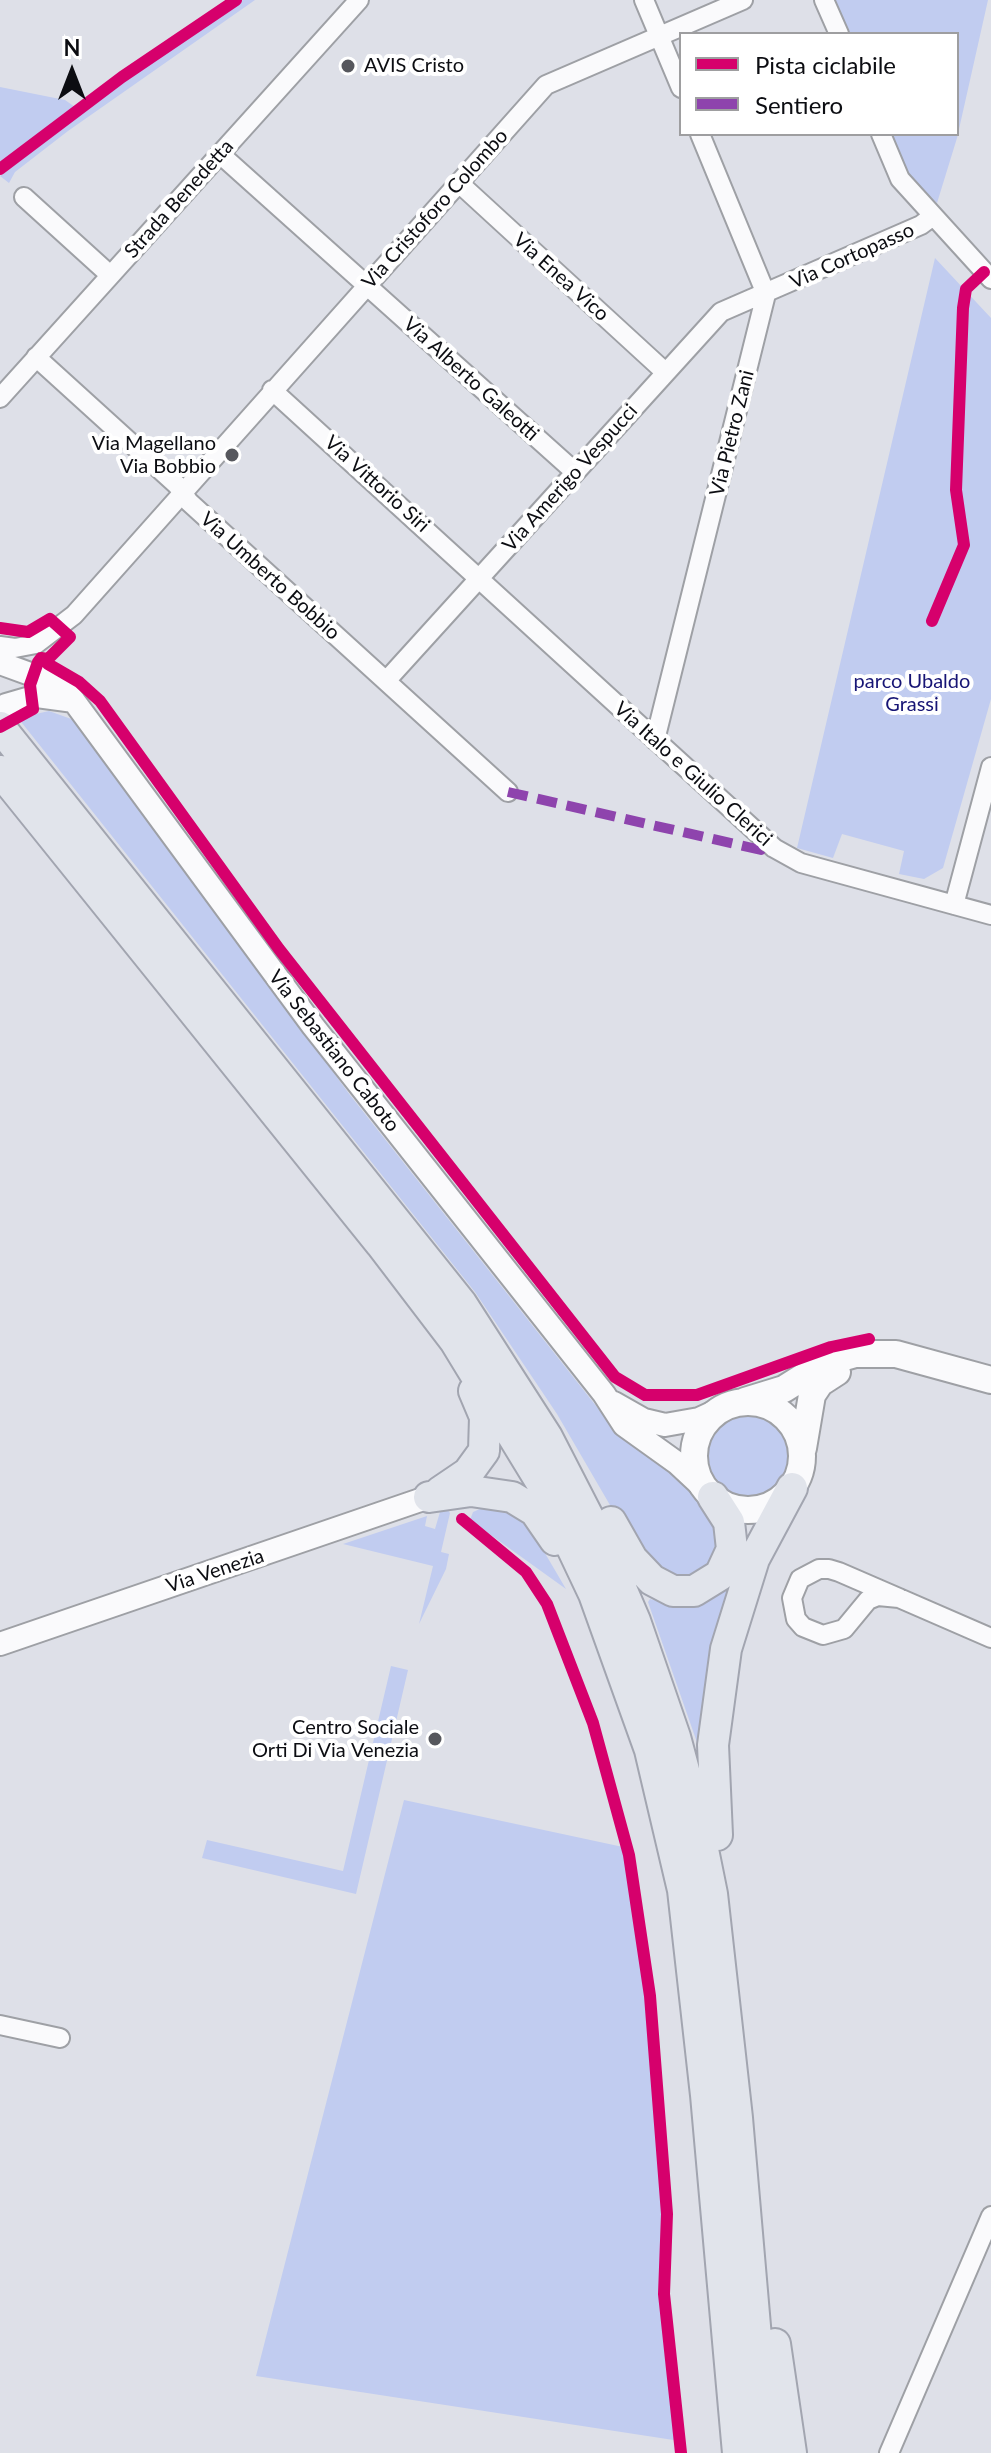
<!DOCTYPE html>
<html>
<head>
<meta charset="utf-8">
<style>
	body { margin:0 }
	#map { position:relative; width:991px; height:2453px; overflow:hidden; background:#dee0e8; font-family:Lato,sans-serif }
	canvas { display:block }
	.legend { position:absolute; left:679px; top:32px; width:280px; height:104px; box-sizing:border-box; background:#fff; border:2px solid #9e9ea0; margin:0; padding:10px 14px; list-style:none; font-size:24px; color:#0c0d12 }
	.legend li { display:flex; align-items:center; gap:16px; height:40px }
	.legend b { width:40px; border:2px solid #9e9ea0 }
	.north { position:absolute; left:32px; top:32px; width:80px; height:80px; -webkit-text-stroke:6px #fff; paint-order:stroke; rotate:0deg; font-size:22px; font-weight:700; line-height:32px; text-align:center; color:#0c0d12 }
	.north::after { content:''; display:block; margin:auto; width:28px; height:36px; background:#0c0d12; clip-path:polygon(50% 0,100% 100%,50% 72%,0 100%) }
</style>
</head>
<body>
<div id="map">
<canvas width="991" height="2453"></canvas>
<ul class="legend">
<li><b style="height:10px;background:#d6006c"></b>Pista ciclabile</li>
<li><b style="height:10px;background:#8e44ad"></b>Sentiero</li>
</ul>
<div class="north">N</div>
</div>
<script>
const context = document.querySelector('canvas').getContext('2d');
context.lineJoin = 'round';
function fillPath(path, color) { context.fillStyle = color; context.fill(path, 'evenodd'); }
const shape = rows => new Path2D(rows.map(r => 'M' + r).join(''));
function stroke(path, color, width, dash) { context.strokeStyle = color; context.lineWidth = width; context.lineCap = dash ? 'butt' : 'round'; context.setLineDash(dash || []); context.stroke(path); }
function drawText(font, color, halo, rows, align = 'center') {
  context.font = font + ' Lato,sans-serif'; context.lineWidth = 8; context.setLineDash([]); context.textBaseline = 'middle'; context.strokeStyle = halo; context.fillStyle = color; for (const [text, x, y, turn = 0] of rows) {
    context.save(); context.translate(x, y); context.rotate((+turn || 0) * Math.PI / 180); context.textAlign = isNaN(turn) ? turn : align; if (halo) context.strokeText(text, 0, 0); context.fillText(text, 0, 0); context.restore();
  }
}
const green = shape([
	[243,0,255,0,68,131,15,172,9,183,0,176,147,64],
	[831,0,988,0,957,138,937,203,906,177,888,134,957,134,957,34,846,34],
	[0,87,65,100,75,107,0,164],
	[935,258,991,318,991,699,943,868,924,879,899,874,904,851,842,834,833,858,797,848],
	[49,711,74,720,350,1095,608,1421,689,1484,724,1532,708,1574,666,1580,621,1524,557,1414,475,1292,18,718],
	'706 1455a42 42 0 1 1 84 0a42 42 0 1 1-84 0Z',
	[494,1503,522,1514,566,1589,470,1520,473,1512],
	[447,1509,450,1513,441,1552,449,1554,446,1569,419,1624,433,1566,343,1544,427,1516,425,1526,435,1529,440,1512],
	[734,1579,700,1751,648,1602,650,1599,673,1605,698,1604,720,1594],
	[391,1666,408,1670,356,1894,202,1858,207,1840,343,1871],
	[404,1800,623,1847,643,1975,680,2441,256,2376]
]);
const minor = shape([
	[644,0,681,88],
	[824,0,839,34],
	[881,134,900,179,991,279],
	[220,154,575,472],
	[459,183,664,371],
	[24,197,110,275],
	[36,357,177,485,189,502,508,792],
	[272,390,774,848,801,863,991,915],
	[0,398,359,0],
	[0,646,15,648,36,644,74,615,546,85,743,0],
	[386,681,721,312,921,225,933,216],
	[655,740,766,294,700,134],
	[954,905,991,767],
	[899,1598,878,1596,868,1600,844,1629,823,1635,803,1627,796,1619,792,1598,800,1579,819,1569,829,1569,839,1572,899,1598,991,1638],
	[0,2025,60,2038],
	[889,2453,991,2216]
]);
const tertiary = shape([
	[0,663,52,682,68,693,313,1026,604,1394,624,1425,677,1463,707,1491],
	[6,705,37,696,74,701],
	[614,1403,644,1420,665,1425,699,1419,725,1407],
	[0,1644,429,1497]
]);
const secondary = shape([
	[745,1401,784,1389,827,1362,855,1354,896,1354,991,1380],
	'694 1456a54 54 0 1 1 108 0a54 54 0 1 1-108 0Z',
	[803,1448,812,1395,820,1383,837,1372]
]);
const trunk = shape([
	[0,727,461,1303,547,1437,602,1544,635,1621,675,1737,696,1815,712,1894,737,2118,766,2453],
	[0,771,381,1244,455,1341,541,1482,594,1594,650,1750,683,1890,706,2095,738,2453],
	[440,1492,468,1473,484,1451,485,1417,474,1391],
	[429,1497,471,1491,512,1497,535,1511,555,1540],
	[611,1522,632,1559,652,1580,673,1591,694,1591,720,1575,732,1549,729,1522,713,1497],
	[717,1835,713,1745,726,1649,754,1559,792,1488],
	[775,2344,791,2453]
]);
const quiet = shape([
	[508,792,761,850,767,842]
]);
const cycleway = shape([
	[0,169,122,77,236,0],
	[932,621,964,545,956,490,963,308,966,289,984,272],
	[0,628,28,632,50,619,70,637,48,659,41,658,38,662,30,685,33,709,0,727],
	[48,659,48,664,79,682,100,701,279,949,615,1377,645,1395,697,1395,831,1347,869,1339],
	[462,1519,526,1572,547,1604,593,1723,629,1855,650,1996,667,2214,664,2294,681,2453]
]);
const markers = [
	[348,66,8,"#56575d"],
	[232,455,8,"#56575d"],
	[435,1739,8,"#56575d"]
];
const poiNames = [
	["AVIS Cristo",364,66,"left"],
	["Via Magellano",216,444],
	["Via Bobbio",216,467],
	["Centro Sociale",419,1728],
	["Orti Di Via Venezia",419,1751]
];
const streetNames = [
	["Strada Benedetta",179,199,-48],
	["Via Cristoforo Colombo",435,209,-48],
	["Via Cortopasso",852,256,-24],
	["Via Enea Vico",561,277,42],
	["Via Alberto Galeotti",471,379,42],
	["Via Pietro Zani",732,433,-76],
	["Via Amerigo Vespucci",570,478,-48],
	["Via Vittorio Siri",377,484,42],
	["Via Umberto Bobbio",270,576,42],
	["Via Italo e Giulio Clerici",693,774,42],
	["Via Sebastiano Caboto",334,1051,52],
	["Via Venezia",215,1571,-18]
];
const parkNames = [
	["parco Ubaldo",912,682],
	["Grassi",912,705]
];
fillPath(green, '#c1ccf0');
stroke(minor, '#9ea0a5', 22);
stroke(tertiary, '#9ea0a5', 26);
stroke(secondary, '#9ea0a5', 30);
stroke(trunk, '#a2a5b0', 34);
stroke(minor, '#fafafc', 18);
stroke(tertiary, '#fafafc', 22);
stroke(secondary, '#fafafc', 26);
stroke(trunk, '#e1e4eb', 30);
stroke(quiet, '#8e44ad', 10, [20, 10]);
stroke(cycleway, '#d6006c', 12);
for (const [x, y, r, color] of markers) { const dot = new Path2D(); dot.arc(x, y, r, 0, 2 * Math.PI); context.fillStyle = color; context.fill(dot); stroke(dot, '#fff', 3); }
drawText('20px', '#0c0d12', '#fff', poiNames, 'right');
drawText('20px', '#0c0d12', '#fff', streetNames);
drawText('20px', '#171575', '#fff', parkNames);
</script>
</body>
</html>
